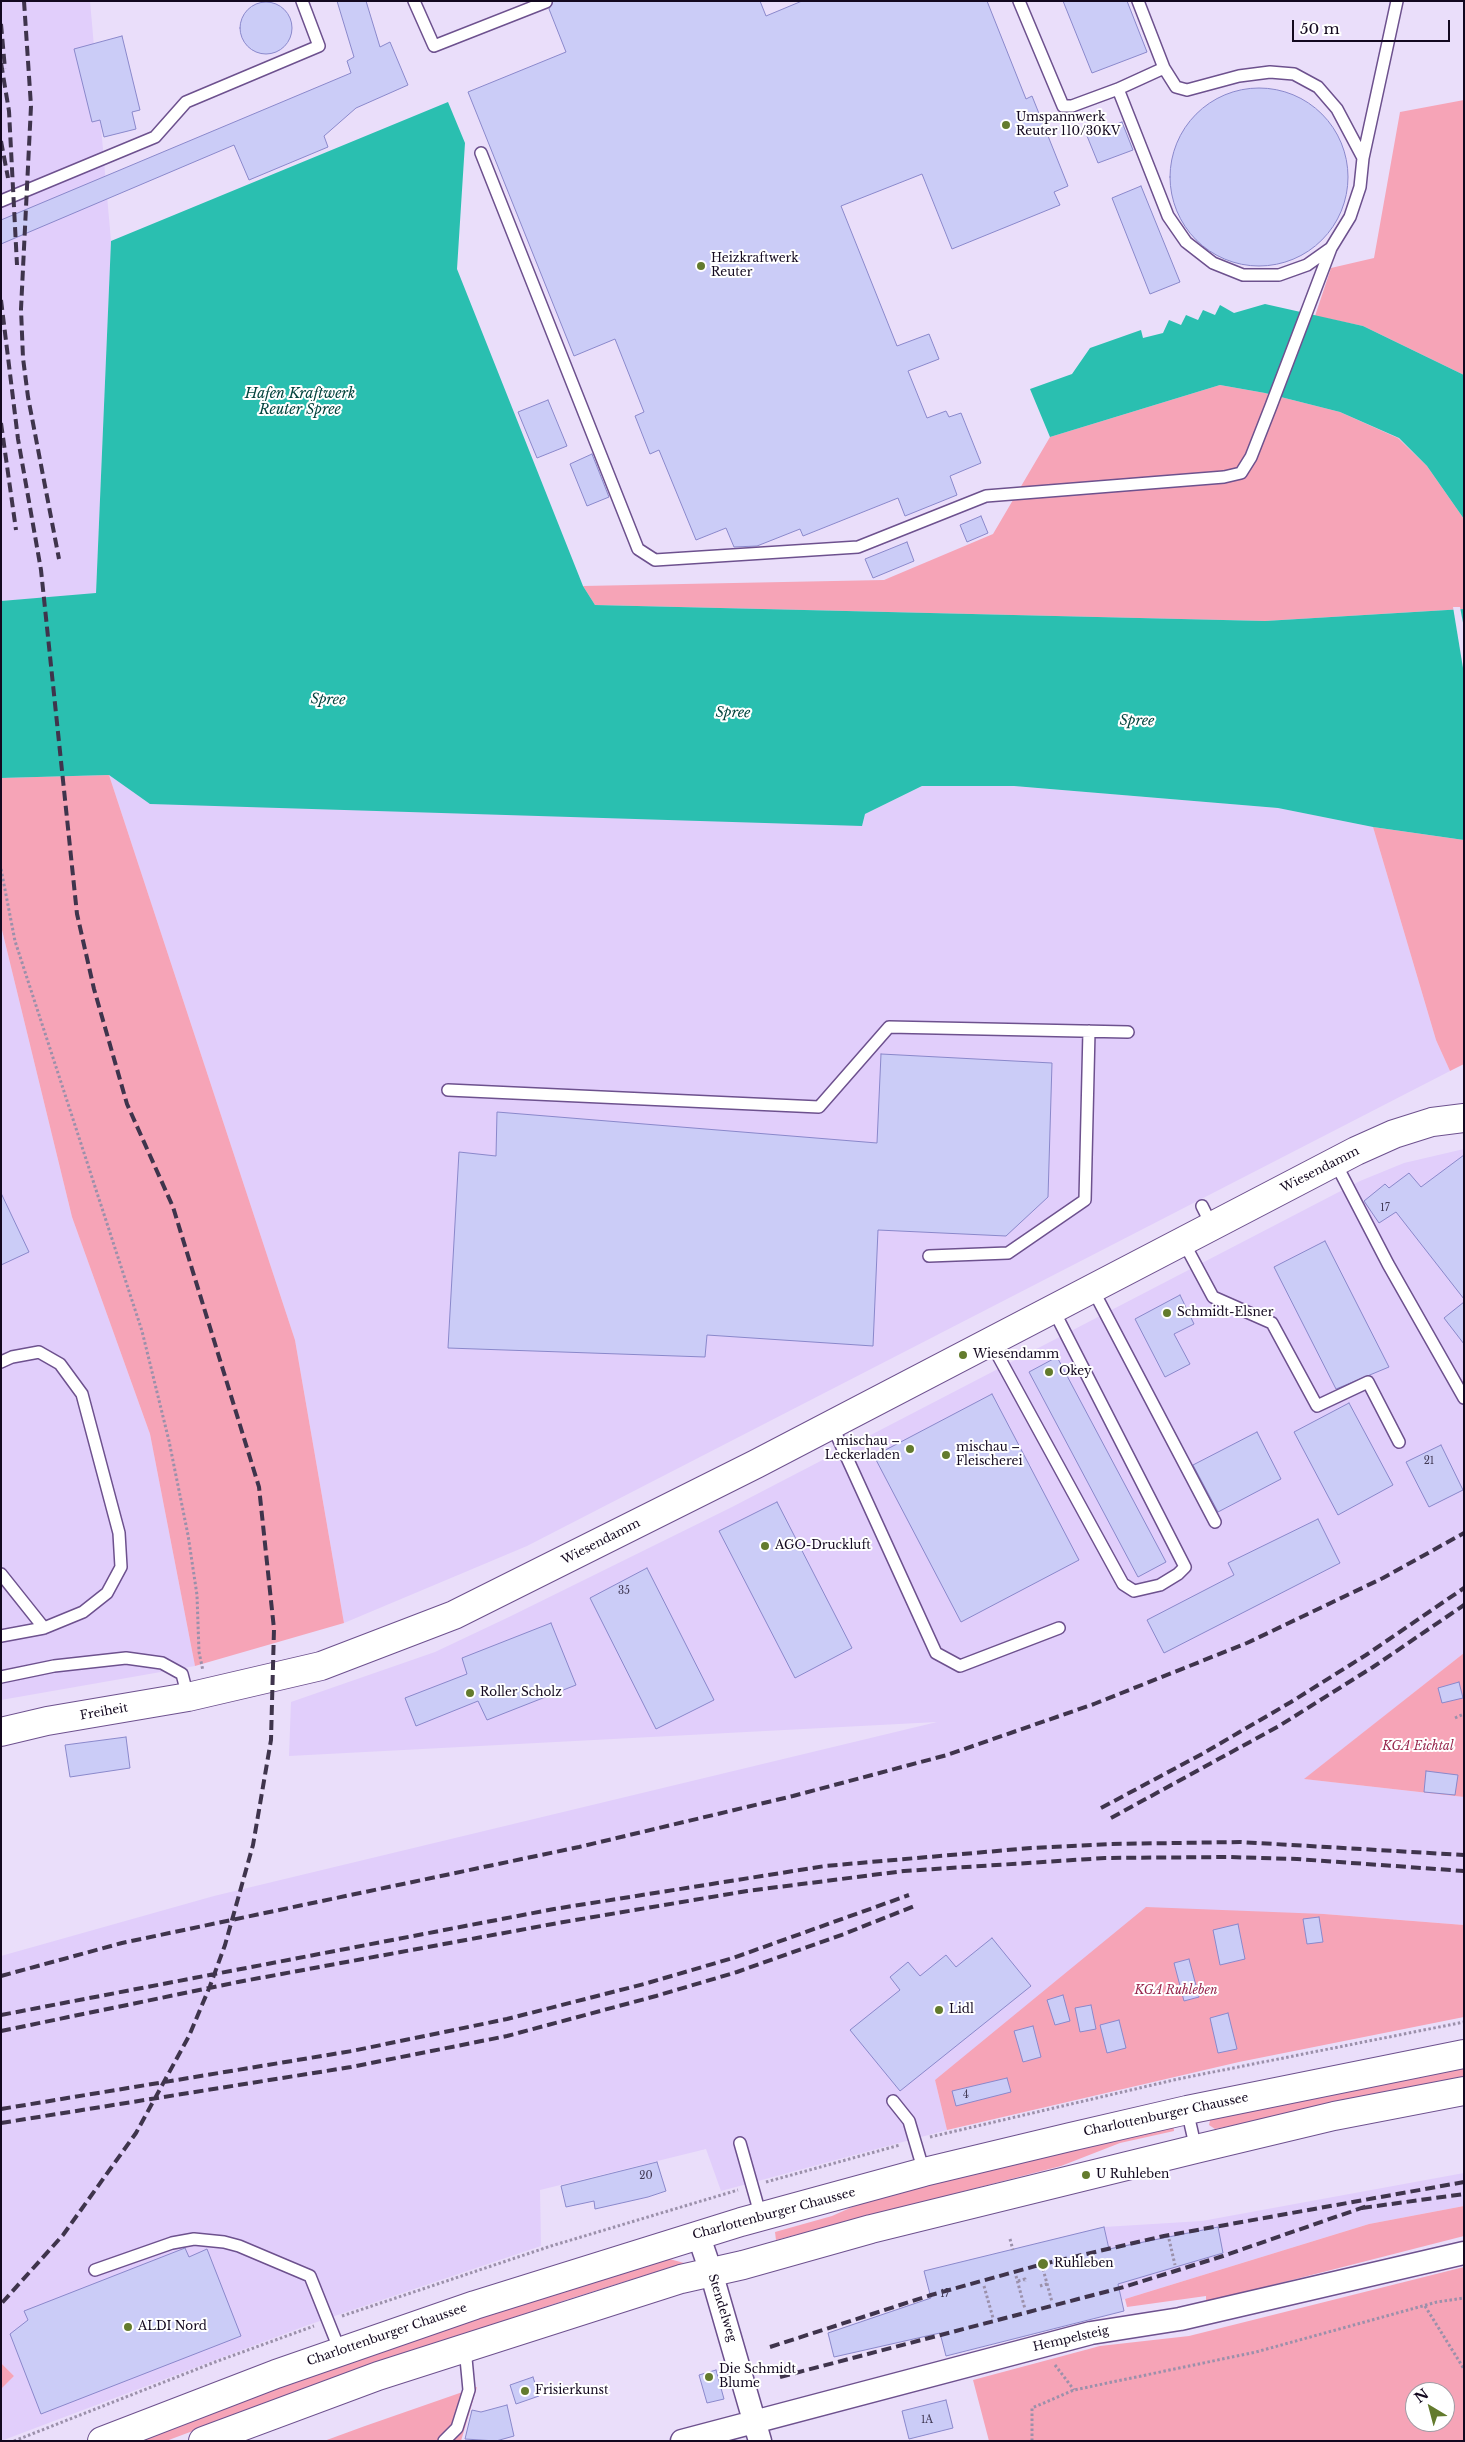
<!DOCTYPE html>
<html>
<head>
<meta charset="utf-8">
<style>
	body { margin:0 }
	#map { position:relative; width:1465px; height:2442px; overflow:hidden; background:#eadefa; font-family:"Libre Baskerville",serif }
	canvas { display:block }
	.frame { position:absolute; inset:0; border:2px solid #13081f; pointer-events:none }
	.north { position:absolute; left:1405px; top:2382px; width:50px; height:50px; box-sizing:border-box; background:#fff; border:1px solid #a19ca5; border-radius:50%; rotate:323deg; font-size:14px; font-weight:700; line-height:20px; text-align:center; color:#13081f }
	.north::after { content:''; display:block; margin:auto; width:18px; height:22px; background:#637b2d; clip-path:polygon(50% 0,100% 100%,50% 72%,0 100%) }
	.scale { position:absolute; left:1292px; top:20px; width:158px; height:22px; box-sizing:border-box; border:2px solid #13081f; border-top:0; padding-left:6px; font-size:15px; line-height:18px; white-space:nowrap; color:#13081f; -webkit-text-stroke:4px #fff; paint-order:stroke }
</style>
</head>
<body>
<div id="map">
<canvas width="1465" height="2442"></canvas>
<div class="frame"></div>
<div class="north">N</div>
<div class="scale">50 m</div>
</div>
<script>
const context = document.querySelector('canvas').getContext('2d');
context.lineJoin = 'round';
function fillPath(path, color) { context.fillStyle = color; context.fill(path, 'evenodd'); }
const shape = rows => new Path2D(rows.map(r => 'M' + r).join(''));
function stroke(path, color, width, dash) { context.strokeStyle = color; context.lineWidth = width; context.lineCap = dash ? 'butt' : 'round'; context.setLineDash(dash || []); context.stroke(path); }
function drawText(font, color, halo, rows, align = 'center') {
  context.font = font + ' "Libre Baskerville",serif'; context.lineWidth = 4; context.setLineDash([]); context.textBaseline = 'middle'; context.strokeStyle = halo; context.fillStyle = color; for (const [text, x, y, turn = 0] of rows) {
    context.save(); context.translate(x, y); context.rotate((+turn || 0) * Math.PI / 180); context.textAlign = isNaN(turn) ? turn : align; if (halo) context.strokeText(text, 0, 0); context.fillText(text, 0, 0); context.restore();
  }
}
const built = shape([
	[1,1,90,1,111,241,96,594,1,601],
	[109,775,151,804,865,814,922,786,1014,786,1279,808,1373,827,1436,1040,1450,1071,527,1546,344,1623,295,1340],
	[1,926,72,1217,150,1434,195,1666,1,1700],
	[1464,1149,1464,1653,1305,1779,1464,1797,1464,1925,1324,1914,935,2080,947,2130,721,2191,706,2149,540,2190,541,2246,308,2325,1,2441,1,2389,14,2376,1,2363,1,1956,214,1896,937,1722,289,1756,291,1702,435,1652,509,1617,732,1507,1360,1181,1404,1163],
	[1464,2173,1464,2206,1369,2224,1122,2300,1104,2227,1202,2221]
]);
const green = shape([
	[1464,100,1464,375,1363,326,1315,316,1331,268,1374,258,1400,112],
	[1220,385,1265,393,1340,412,1398,438,1427,466,1464,519,1464,609,1265,621,595,605,583,586,884,580,993,534,1050,437],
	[109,775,295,1340,344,1623,195,1666,150,1434,72,1217,1,926,1,778],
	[1373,827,1464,840,1464,1064,1450,1071,1436,1040],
	[1464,1653,1464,1797,1304,1779],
	[1146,1907,1324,1914,1464,1925,1464,2017,1239,2062,947,2130,935,2080],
	[1464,2066,1464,2079,1215,2129,1209,2125,1211,2116],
	[1173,2123,1174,2131,1120,2143,1061,2166,776,2240,775,2232,832,2216,868,2200],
	[1464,2206,1464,2236,1206,2302,1206,2296,1127,2307,1125,2299,1369,2224],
	[666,2258,684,2263,566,2300,356,2370,166,2441,134,2441,250,2397,457,2324],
	[1464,2267,1464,2441,989,2441,973,2380,1100,2346,1189,2336],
	[1415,2392,1445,2392,1445,2422,1415,2422],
	[1,2363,14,2376,1,2389],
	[477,2387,461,2441,324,2441,365,2426]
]);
const water = shape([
	[448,102,465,143,457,269,583,586,595,605,1265,621,1464,609,1464,840,1373,827,1278,808,1014,786,922,786,865,814,862,826,150,804,109,775,1,778,1,601,96,593,111,241],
	[1265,304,1363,326,1464,375,1464,519,1427,466,1399,438,1340,412,1265,393,1220,385,1050,437,1030,389,1072,374,1090,348,1141,330,1143,338,1163,333,1169,320,1181,325,1186,315,1198,320,1203,310,1215,315,1220,305,1234,313]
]);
const pier = shape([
	[1453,607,1460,607,1464,628,1464,674]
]);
const building = shape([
	[337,1,366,1,380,47,390,42,408,85,356,108,324,136,328,147,249,180,234,145,1,244,1,220,351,73,347,61,354,57,337,1],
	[553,1,760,1,766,16,802,1,987,1,1026,99,1032,96,1068,186,1054,192,1060,205,952,249,922,174,841,206,897,346,929,334,939,359,908,371,927,418,946,411,949,417,961,413,981,463,950,476,957,495,905,516,898,498,803,536,800,529,757,546,734,547,726,528,696,540,659,450,650,454,635,416,644,412,615,339,574,356,468,92,566,52,549,9,553,1],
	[1063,1,1127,1,1147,52,1092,73,1063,1],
	'240 28a26 26 0 1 1 52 0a26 26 0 1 1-52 0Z',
	[122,36,140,110,132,112,136,129,104,137,100,120,92,122,74,49,122,36],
	'1170 177a89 89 0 1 1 178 0a89 89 0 1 1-178 0Z',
	[1122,122,1133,150,1098,163,1087,136,1122,122],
	[1141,186,1180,282,1150,294,1112,198,1141,186],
	[548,400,567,446,537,458,518,412,548,400],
	[592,454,609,497,587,506,570,464,592,454],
	[981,516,988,533,967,542,960,525,981,516],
	[907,542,914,561,873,578,865,559,907,542],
	[881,1054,1052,1063,1048,1197,1006,1236,878,1230,873,1346,707,1335,705,1357,448,1348,459,1152,496,1156,497,1112,877,1143,881,1054],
	[1464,1155,1464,1299,1396,1212,1379,1223,1364,1201,1385,1184,1389,1188,1409,1173,1421,1187,1464,1155],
	[1,1193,29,1252,1,1265,1,1193],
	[1325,1241,1389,1367,1336,1389,1274,1267,1325,1241],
	[1180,1295,1194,1324,1174,1334,1190,1364,1165,1377,1135,1319,1180,1295],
	[1464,1302,1464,1344,1444,1318,1464,1302],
	[1057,1357,1166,1562,1138,1577,1029,1372,1057,1357],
	[992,1394,1079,1560,961,1622,874,1456,992,1394],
	[1349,1403,1393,1485,1338,1515,1294,1432,1349,1403],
	[1257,1432,1281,1479,1218,1512,1193,1465,1257,1432],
	[1441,1445,1463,1490,1429,1507,1406,1462,1441,1445],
	[777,1502,852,1648,795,1678,719,1531,777,1502],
	[1318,1519,1340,1563,1164,1653,1147,1620,1234,1575,1228,1563,1318,1519],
	[647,1568,714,1700,656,1729,590,1598,647,1568],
	[551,1623,576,1685,487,1720,478,1701,416,1726,405,1698,467,1674,462,1658,551,1623],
	[1459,1682,1463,1698,1442,1703,1438,1688,1459,1682],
	[126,1737,130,1768,70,1777,65,1745,126,1737],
	[1426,1771,1458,1775,1455,1795,1424,1792,1426,1771],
	[1319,1917,1323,1942,1307,1944,1303,1919,1319,1917],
	[1238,1924,1245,1959,1220,1965,1213,1930,1238,1924],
	[992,1938,1031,1986,900,2091,850,2030,900,1990,890,1977,908,1962,920,1976,946,1955,956,1967,992,1938],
	[1189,1959,1199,1997,1184,2001,1174,1963,1189,1959],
	[1063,1995,1070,2021,1055,2025,1047,2000,1063,1995],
	[1091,2005,1096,2029,1080,2032,1075,2008,1091,2005],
	[1228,2013,1237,2049,1218,2053,1210,2018,1228,2013],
	[1119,2020,1126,2048,1107,2053,1100,2025,1119,2020],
	[1033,2026,1041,2057,1023,2062,1014,2031,1033,2026],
	[1007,2078,1011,2092,956,2106,952,2091,1007,2078],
	[657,2162,666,2191,648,2197,595,2209,594,2201,566,2207,561,2186,657,2162],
	[1104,2227,1109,2249,1218,2227,1223,2253,1118,2284,1124,2311,946,2356,940,2333,834,2357,828,2333,931,2298,924,2271,1104,2227],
	[185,2248,189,2257,207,2249,241,2336,41,2414,10,2334,28,2320,24,2311,185,2248],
	[716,2370,724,2399,707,2403,699,2375,716,2370],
	[533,2377,539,2396,516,2404,510,2385,533,2377],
	[946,2400,953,2428,909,2439,902,2411,946,2400],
	[507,2405,514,2436,496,2441,465,2439,472,2410,481,2412,507,2405]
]);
const path = shape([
	[1,869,15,941,142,1331,169,1441,188,1535,197,1595,199,1652,203,1671],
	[1455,1718,1464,1714],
	[930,2137,1178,2079,1464,2022],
	[766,2182,900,2145],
	[1010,2239,1013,2250],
	[1169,2239,1175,2265],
	[1043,2269,1052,2302],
	[1016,2276,1025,2309],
	[1018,2281,1025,2279,1025,2282],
	[984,2286,993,2318],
	[1040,2286,1047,2284],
	[1425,2306,1464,2369],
	[342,2316,551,2246,738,2190],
	[1055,2365,1074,2390],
	[14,2441,215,2362,314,2326],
	[1032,2441,1032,2408,1074,2390,1256,2352,1437,2302,1464,2298]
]);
const service = shape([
	[414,1,434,46,546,2],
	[1019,1,1063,106,1072,106,1118,89,1168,216,1186,242,1213,263,1243,275,1279,275,1307,265,1331,248,1350,217,1360,187,1363,158,1397,1],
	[1138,1,1164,68],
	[1118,89,1164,68,1176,87,1187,90,1239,76,1270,72,1294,74,1318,87,1337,109,1363,158],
	[481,153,638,549,655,560,858,547,986,496,1224,477,1241,473,1251,457,1271,406,1331,248],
	[1,201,155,137,186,102,319,46,302,1],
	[448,1090,819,1107,889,1027,1128,1032],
	[1335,1162,1388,1264,1464,1398],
	[1202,1206,1212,1226],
	[1183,1241,1213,1297,1272,1323,1317,1406,1368,1382,1399,1442],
	[929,1256,1008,1253,1085,1200,1089,1031],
	[1092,1288,1215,1522],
	[990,1341,1123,1584,1134,1591,1160,1585,1178,1574,1185,1567,1053,1309],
	[1,1362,12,1357,39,1352,60,1364,82,1394,119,1533,121,1567,107,1593,83,1612,44,1628,1,1636],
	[832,1425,936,1653,960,1666,1059,1628],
	[1,1574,44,1628],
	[1,1677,54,1666,126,1658,162,1663,182,1674,188,1697],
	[893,2101,909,2121,924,2172],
	[1187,2110,1196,2149],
	[740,2143,761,2217],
	[95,2270,172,2243,194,2239,224,2242,239,2246,310,2276,340,2351],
	[444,2441,457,2428,469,2390,465,2348]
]);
const minor = shape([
	[698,2234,711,2272,760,2441],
	[682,2441,1091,2333,1180,2319,1464,2253]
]);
const tertiary = shape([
	[1,1732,47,1721,188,1697,321,1666,454,1615,756,1464,1356,1151,1394,1134,1432,1122,1464,1118]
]);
const secondary = shape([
	[102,2441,276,2374,475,2305,741,2222,924,2172,1070,2137,1187,2110,1464,2054],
	[203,2441,378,2376,681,2279,743,2265,871,2229,1196,2149,1334,2116,1464,2091]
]);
const rail = shape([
	[24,1,31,106,21,309,23,358,28,397,59,559],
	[1,24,5,69],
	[1,63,9,111,17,265],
	[1,141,8,178],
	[1,300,18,439,41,570,77,914,94,989,127,1104,173,1207,259,1487,274,1629,271,1740,253,1845,225,1945,210,1986,189,2036,136,2133,63,2235,1,2304],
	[1,423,16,530],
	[1101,1808,1202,1754,1291,1702,1366,1655,1464,1588],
	[1111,1818,1279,1726,1373,1667,1464,1605],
	[1,1976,122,1943,579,1847,793,1796,947,1755,1094,1704,1247,1643,1383,1578,1464,1533],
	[1,2015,554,1909,825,1866,1031,1848,1111,1844,1240,1842,1464,1855],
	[1,2031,238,1982,558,1923,747,1891,904,1871,1105,1858,1227,1857,1297,1859,1464,1871],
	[1,2109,352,2051,507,2019,644,1984,733,1958,909,1895],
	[1,2123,351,2067,507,2036,656,1996,737,1972,844,1934,917,1905],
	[1362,2208,1464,2194],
	[770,2347,931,2295,1043,2264,1164,2236,1464,2182],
	[780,2377,1124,2287,1223,2256,1370,2205]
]);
const markers = [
	[1006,125,5,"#637b2d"],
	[701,266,5,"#637b2d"],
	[1167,1313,5,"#637b2d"],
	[963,1355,5,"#637b2d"],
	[1049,1372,5,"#637b2d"],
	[910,1449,5,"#637b2d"],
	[946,1455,5,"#637b2d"],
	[765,1546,5,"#637b2d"],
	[470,1693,5,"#637b2d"],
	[939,2010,5,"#637b2d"],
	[1086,2175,5,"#637b2d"],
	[1043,2264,6,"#637b2d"],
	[128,2327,5,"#637b2d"],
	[709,2377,5,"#637b2d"],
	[525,2391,5,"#637b2d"]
];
const numberNames = [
	["17",1385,1208],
	["21",1429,1461],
	["35",624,1591],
	["4",966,2095],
	["20",646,2176],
	["17",945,2294],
	["1A",927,2420]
];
const poiNames = [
	["Umspannwerk",1016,118],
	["Reuter 110/30KV",1016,132],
	["Heizkraftwerk",711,259],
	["Reuter",711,273],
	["Schmidt-Elsner",1177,1313],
	["Wiesendamm",973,1355],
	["Okey",1059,1372],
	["mischau –",900,1442,"right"],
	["Leckerladen",900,1456,"right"],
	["mischau –",956,1448],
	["Fleischerei",956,1462],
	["AGO-Druckluft",775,1546],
	["Roller Scholz",480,1693],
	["Lidl",949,2010],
	["U Ruhleben",1096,2175],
	["Ruhleben",1054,2264],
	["ALDI Nord",138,2327],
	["Die Schmidt",719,2370],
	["Blume",719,2384],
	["Frisierkunst",535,2391]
];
const streetNames = [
	["Wiesendamm",1320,1170,-27],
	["Wiesendamm",601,1542,-27],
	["Freiheit",104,1712,-10],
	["Charlottenburger Chaussee",1166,2115,-12],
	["Charlottenburger Chaussee",774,2214,-15],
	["Stendelweg",722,2308,73],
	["Charlottenburger Chaussee",387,2335,-19],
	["Hempelsteig",1071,2339,-13]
];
const parkNames = [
	["KGA Eichtal",1418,1747],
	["KGA Ruhleben",1176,1991]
];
const waterNames = [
	["Hafen Kraftwerk",300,394],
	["Reuter Spree",300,410],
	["Spree",328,700,2],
	["Spree",733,713,1],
	["Spree",1137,721,1]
];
fillPath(built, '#e1cefb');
fillPath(green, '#f6a4b7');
fillPath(water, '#2abfb0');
fillPath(pier, '#eadefa');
fillPath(building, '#cbccf7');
stroke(building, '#8a88cb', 1);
stroke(service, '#6d518e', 14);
stroke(minor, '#6d518e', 25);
stroke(tertiary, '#6d518e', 30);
stroke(secondary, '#6d518e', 30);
stroke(path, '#9b90aa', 3, [2.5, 2.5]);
stroke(service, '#fff', 11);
stroke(minor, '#fff', 22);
stroke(tertiary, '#fff', 28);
stroke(secondary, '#fff', 28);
stroke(rail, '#3f344c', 4, [10, 5]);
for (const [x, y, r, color] of markers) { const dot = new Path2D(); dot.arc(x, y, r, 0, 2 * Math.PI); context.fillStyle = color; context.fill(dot); stroke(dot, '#fff', 2); }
drawText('10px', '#413955', null, numberNames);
drawText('12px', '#13081f', '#fff', poiNames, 'left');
drawText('12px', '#13081f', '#fff', streetNames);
drawText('italic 12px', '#96254c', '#fff', parkNames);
drawText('italic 14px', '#03443e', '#fff', waterNames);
</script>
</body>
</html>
